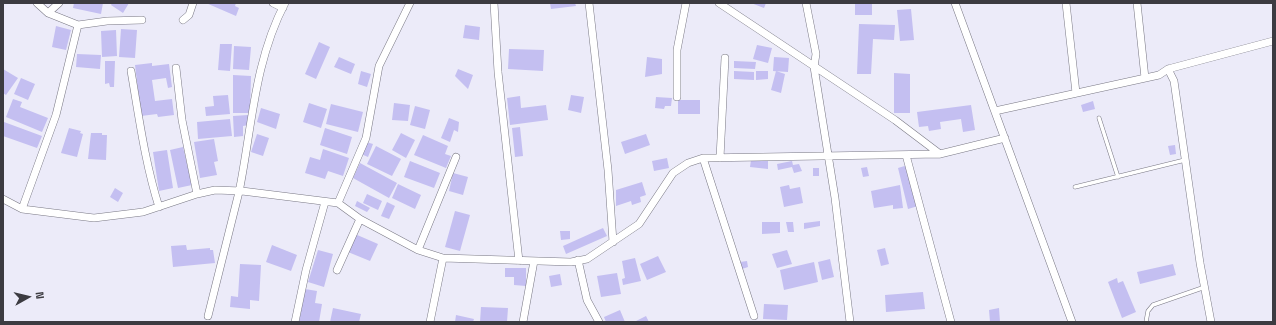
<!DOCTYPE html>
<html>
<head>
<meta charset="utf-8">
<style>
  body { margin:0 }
  #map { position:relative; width:1276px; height:325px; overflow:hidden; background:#ecebf9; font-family:"Space Grotesk",sans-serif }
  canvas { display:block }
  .frame { position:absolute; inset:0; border:4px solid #3c3b41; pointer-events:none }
  .north { position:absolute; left:8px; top:277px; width:40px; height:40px; -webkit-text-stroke:3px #ecebf9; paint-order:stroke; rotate:82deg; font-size:11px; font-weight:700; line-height:16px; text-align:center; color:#3c3b41 }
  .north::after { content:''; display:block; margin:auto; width:14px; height:18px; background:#3c3b41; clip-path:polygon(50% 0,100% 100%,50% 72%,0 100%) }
</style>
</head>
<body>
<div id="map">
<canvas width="1276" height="325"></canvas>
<div class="frame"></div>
<div class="north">N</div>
</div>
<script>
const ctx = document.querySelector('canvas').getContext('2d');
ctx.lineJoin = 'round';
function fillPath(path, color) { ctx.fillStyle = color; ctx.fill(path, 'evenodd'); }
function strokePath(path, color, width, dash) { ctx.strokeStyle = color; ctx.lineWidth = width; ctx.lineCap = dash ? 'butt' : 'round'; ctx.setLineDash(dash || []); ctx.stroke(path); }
const building = new Path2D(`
  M74,3H103L101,14L73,8Z
  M112,3H129L123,13L111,5Z
  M206,3H236L235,6L239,8L236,16Z
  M550,3H575L576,6L551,9Z
  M751,3H766L764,8Z
  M855,3H872V15H855Z
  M911,9L914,40L900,41L897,10Z
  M859,24L895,25L894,40L873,39L871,74H857Z
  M465,25L480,27L479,40L463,38Z
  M56,26L71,30L66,50L52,47Z
  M121,29L137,30L135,58L119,57Z
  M116,30L117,56L102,57L101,31Z
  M319,42L330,47L316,79L305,74Z
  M220,44H232L230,71L218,70Z
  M757,45L772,48L768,63L753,59Z
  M234,46L251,47L249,70L233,69Z
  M509,49L544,50L543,71L508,69Z
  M77,54L101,55L100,69L76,67Z
  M339,57L355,64L351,74L334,67Z
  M647,57L662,59V74L645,77Z
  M774,57L789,58L788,72L773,71Z
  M105,61H115L114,87H110L109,83L105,84Z
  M734,61L756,62L755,69L734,68Z
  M152,63V66L169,64L172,87L168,88L166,78L152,80L155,101L172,99L174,115L158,117L157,114L141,116L135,65Z
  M3,69L18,78L6,95L3,93Z
  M458,69L473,75L468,89L455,76Z
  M361,71L371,74L367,87L358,84Z
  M734,71L754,72V80L734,79Z
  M756,71H768V79L756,80Z
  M776,71L785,74L781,93L771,90Z
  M894,73L910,74V113H894Z
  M233,75L251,76L250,113H233Z
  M21,78L35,84L28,100L14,94Z
  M228,95L230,114L206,116L205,107L214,106L213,96Z
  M571,95L584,97L581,113L568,110Z
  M520,96L521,108L546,105L548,120L510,125L507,98Z
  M656,97L672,98L671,106H665L664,109L655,108Z
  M13,99L22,102L20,107L48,118L42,132L6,117Z
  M678,100H700V114H678Z
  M1093,101L1095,109L1083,112L1081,105Z
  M309,103L327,109L321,128L303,122Z
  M394,103L410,105L408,121L392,120Z
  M331,104L363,112L358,132L326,124Z
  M971,105L975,130L963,132L961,119L940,122L941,129L929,131L928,126L919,127L917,112Z
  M415,106L430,110L425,129L410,125Z
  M261,108L280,114L276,129L257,122Z
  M248,115L249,125L243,126V136L234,137L233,116Z
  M449,118L459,122L458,132L454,130L450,142L441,138Z
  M230,119L232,136L198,139L197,122Z
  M4,122L42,136L37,148L3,136Z
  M520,127L523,156L515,157L512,128Z
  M69,128L81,131L80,133L83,134L77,157L61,153Z
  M325,128L352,137L347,154L320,145Z
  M91,133H102V135H107L106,160L88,159Z
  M401,133L415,140L406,158L392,150Z
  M257,134L269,138L263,156L251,152Z
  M646,134L650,145L625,154L621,142Z
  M423,135L448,146L445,154L451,156L446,168L414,155Z
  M214,139L218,161L214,162L217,175L200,178L194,142Z
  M366,142L373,144L368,157L361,154Z
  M1175,145L1176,154L1170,155L1168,146Z
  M376,146L401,159L392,176L367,164Z
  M183,147L192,185L178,188L170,150Z
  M323,149L349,158L343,176L328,171L325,179L305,173L310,157L320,160Z
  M167,150L173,188L159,191L153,152Z
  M667,158L669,168L654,171L652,161Z
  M751,160L768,161V169L750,167Z
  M410,161L440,173L434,188L404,177Z
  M792,161L793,165L799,164L802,171L794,173L792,167L778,170L777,164Z
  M360,163L397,183L389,198L353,178Z
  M908,165L918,206L908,209L898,168Z
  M867,167L869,176L863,177L861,168Z
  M813,168H819V176H813Z
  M453,173L468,177L463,195L449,191Z
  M642,182L646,195L640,197L641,202L632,205L631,201L616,206V190Z
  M398,184L421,195L415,209L392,198Z
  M789,185L790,189L800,187L803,203L784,207L780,187Z
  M900,185L903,208L893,209V205L874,208L871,191Z
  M115,188L123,193L118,202L110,197Z
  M367,194L382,201L378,210L363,203Z
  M357,201L370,208L367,212L355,206Z
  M387,202L395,206L389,219L381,216Z
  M455,211L470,215L460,251L445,247Z
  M820,221V226L804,229V223Z
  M762,222H780V233L762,234Z
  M786,222H793L794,232H788Z
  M603,228L607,236L566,254L563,246Z
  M560,231H570V239L561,240Z
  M355,234L378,244L370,261L348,252Z
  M186,245L187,250L210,248V250H213L215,263L173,267L171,246Z
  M272,245L297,255L291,271L266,262Z
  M885,248L889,264L881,266L877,250Z
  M318,250L333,254L324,287L308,282Z
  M787,250L792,264L777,268L772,254Z
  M658,256L666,272L647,280L640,264Z
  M635,258L641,281L623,285L622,279L625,278L622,261Z
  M830,259L834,277L822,280L818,262Z
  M747,261L748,267L742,269L740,262Z
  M814,262L818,282L784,290L780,270Z
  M240,264L261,265L259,301L250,300V309L230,307L231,296L238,297Z
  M1173,264L1176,275L1140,284L1137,272Z
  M505,268H526V286L514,285V277H505Z
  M617,273L621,294L601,297L597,276Z
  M560,274L562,285L551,287L549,276Z
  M1117,278L1118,283L1123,281L1136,312L1122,318L1108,282Z
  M305,289L317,291L315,303L322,304L319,322H299Z
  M923,292L925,309L886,312L885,295Z
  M764,304L788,305L787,320L763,319Z
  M481,307L508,308L507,322H480Z
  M333,308L361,314L359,322H330Z
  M999,308L1000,322H990L989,310Z
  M620,310L625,322H606L604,317Z
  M456,315L474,319L473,322H455Z
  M646,316L649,322H634Z`);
const service = new Path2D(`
  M1099,118L1118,177
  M1075,187L1185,160
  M1146,322L1148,311L1153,305L1205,287`);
const minor = new Path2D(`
  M37,3L48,13L78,25L107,21L142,20
  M273,3L283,8
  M494,3L498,72L519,261
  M589,3L608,170L613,242
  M719,3L895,120L940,154
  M806,3L816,54L814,67L835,198L850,322
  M955,3L1072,322
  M1066,3L1076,93
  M1137,3L1145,78
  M48,13L59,3
  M183,20L189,15L193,3
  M176,68L182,120L197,194
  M1168,69L1273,41
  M131,71C139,117 145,163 159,207
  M677,97V50L686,3
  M995,111L1159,75L1168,69L1174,81L1200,263L1211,322
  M906,155L951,322
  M703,158L754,316
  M720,158L725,58
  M3,199L22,209L94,218L143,212L197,194L215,190L242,191L338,203L360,219L418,250L443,258L571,262L587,259L639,224L673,173L688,163L703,158L940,154L1005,138
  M338,203L366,138L379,66L410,3
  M22,209L56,115L78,25
  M418,250L456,157
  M578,260L587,300L599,322
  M337,270L360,219
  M208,316C218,275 229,233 239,192C252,128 254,62 285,3
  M295,322L306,270L325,202
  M430,322L443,258
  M523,322L534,261`);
fillPath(building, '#c4bff1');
strokePath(service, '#797884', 4.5);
strokePath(minor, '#797884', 8);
strokePath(service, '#fff', 3.5);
strokePath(minor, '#fff', 7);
</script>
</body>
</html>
